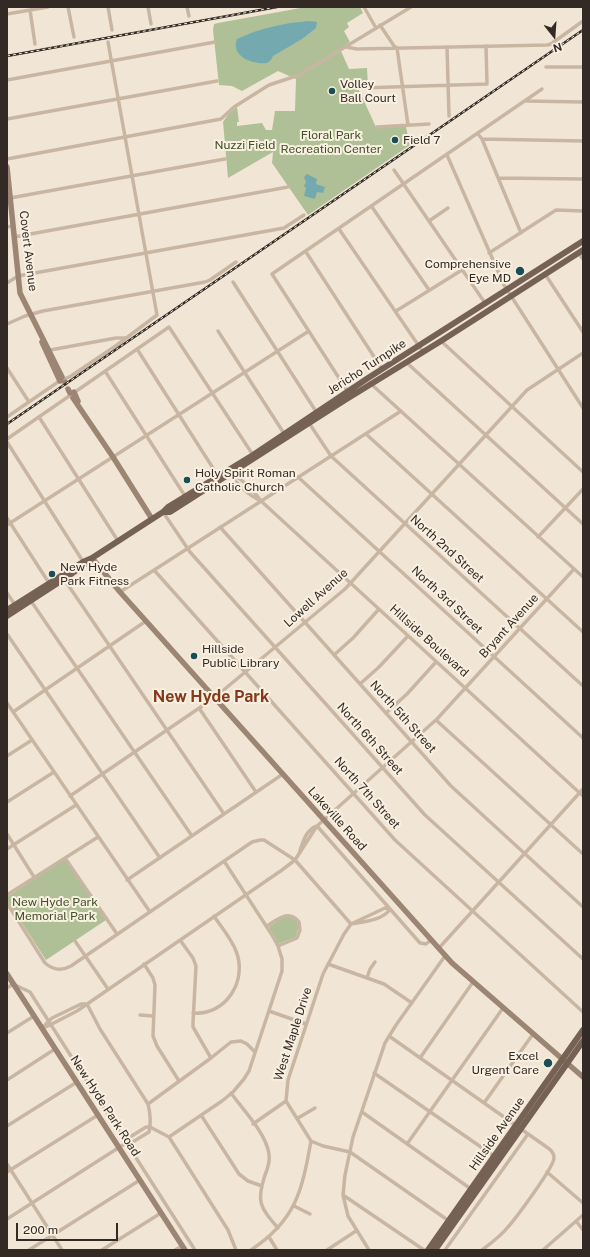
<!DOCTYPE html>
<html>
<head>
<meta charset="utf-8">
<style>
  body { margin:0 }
  #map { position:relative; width:590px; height:1257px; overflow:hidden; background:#f1e6d6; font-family:"Public Sans",sans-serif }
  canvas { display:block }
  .frame { position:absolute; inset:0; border:8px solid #332a25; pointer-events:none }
  .north { position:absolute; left:534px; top:16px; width:40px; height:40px; -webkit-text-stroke:3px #f9f0e2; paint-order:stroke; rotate:163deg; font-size:11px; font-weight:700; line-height:16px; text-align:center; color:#332a25 }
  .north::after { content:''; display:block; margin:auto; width:14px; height:18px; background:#332a25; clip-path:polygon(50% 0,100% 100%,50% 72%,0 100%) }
  .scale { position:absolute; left:16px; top:1223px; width:102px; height:18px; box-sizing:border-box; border:2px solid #332a25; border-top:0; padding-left:5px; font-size:12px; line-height:14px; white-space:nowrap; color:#332a25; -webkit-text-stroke:3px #f9f0e2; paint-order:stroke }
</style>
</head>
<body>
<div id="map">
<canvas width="590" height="1257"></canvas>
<div class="frame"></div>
<div class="north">N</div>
<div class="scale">200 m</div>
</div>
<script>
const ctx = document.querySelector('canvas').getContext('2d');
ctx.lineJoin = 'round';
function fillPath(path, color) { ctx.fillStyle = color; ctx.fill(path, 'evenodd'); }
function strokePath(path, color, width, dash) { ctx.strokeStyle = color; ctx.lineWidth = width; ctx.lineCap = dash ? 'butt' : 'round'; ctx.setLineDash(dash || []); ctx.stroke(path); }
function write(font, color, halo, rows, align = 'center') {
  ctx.font = font + ' "Public Sans",sans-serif'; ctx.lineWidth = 4; ctx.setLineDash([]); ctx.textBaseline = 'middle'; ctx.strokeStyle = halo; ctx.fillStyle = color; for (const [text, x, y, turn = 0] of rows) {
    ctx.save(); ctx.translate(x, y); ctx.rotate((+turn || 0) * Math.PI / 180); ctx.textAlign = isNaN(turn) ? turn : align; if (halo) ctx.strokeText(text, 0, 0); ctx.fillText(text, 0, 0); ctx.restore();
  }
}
const green = new Path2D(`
  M306,7H360L363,13L347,23L349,27L344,31L350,42L345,45L341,51L349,69L367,68L368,86H357L376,127H406L410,145L308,215L272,163L273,152L228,178L223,122L229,113L237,107L239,122H237V126L262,123L266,130H272L275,111H295L296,79L278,71L242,91L232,86L219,85L213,30L214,24L218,23Z
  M65,859L106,920L46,960L7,900V897Z
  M287,916C300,921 300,924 296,937L278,944L269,927L280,919Z`);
const water = new Path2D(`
  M309,21L317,22L316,28L302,39L273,56L271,60L267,63C253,65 230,56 237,39C260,28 284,23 309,21Z
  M307,174L317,179L316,184L325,187L323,193L317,192L315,199L304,196L306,188L304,186L306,182L304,177Z`);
const street = new Path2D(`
  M68,7L74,37
  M108,7L112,30
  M148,7L151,24
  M187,7L189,16
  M364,7L376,28
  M30,10L35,44
  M7,14L48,7
  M380,25L394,46L397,48L408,125
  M346,47L357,49L547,45L551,44L583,21
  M447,47L449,116
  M546,67H583
  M7,80L215,42
  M360,88L487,84L486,46
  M526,101L583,102
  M7,119L217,81
  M377,127L429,124
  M478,134L482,139L583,141
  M482,139L521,233
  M447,155L504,285L583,408
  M7,159L221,119L234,107L269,85L299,75L411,7
  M394,170L485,303
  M498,178L583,179
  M10,198L225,159
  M372,207L429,290
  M429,221L448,208
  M7,227L13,226
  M339,229L423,352
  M14,237L288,187
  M306,252L382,369
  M489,253L556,210L583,211
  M578,253L583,259
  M545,274L583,332
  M233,282L317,413
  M7,283L18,276L284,228L304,215
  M396,311L462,270
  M7,324L25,316L43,311L205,282L210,280L236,262
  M218,331L285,435
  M441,341L583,472
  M137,349L218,476
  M50,350L116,338H126
  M406,362L583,524
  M7,368L29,402
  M105,371L185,496
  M370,383L583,577
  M348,392L272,274L542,89
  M7,417L58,382L71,376L117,345L157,315L108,42
  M39,417L118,541
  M309,423L331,456L583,686
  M366,434L583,632
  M7,439L169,327L253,455
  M7,442L84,563
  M298,477L583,738
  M261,501C254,491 242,479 231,473C235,484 250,496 261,501L583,796
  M163,512L190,552L425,815L583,959
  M7,518L49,583
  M7,525L309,331
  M220,527L451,786L583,907
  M538,537L583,489
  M154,570L395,840L583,1012
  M64,579L224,814
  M120,592L401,411
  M7,593L15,605
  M31,601L192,836
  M7,634L160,858
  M334,655L353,638L379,609
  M360,684L379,667L408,636
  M7,703L150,912
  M199,708L256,792
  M13,712L146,621
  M386,713L407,694L436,662
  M436,720L583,854
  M7,756L32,740
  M70,796L214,698L345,589L527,390L583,353
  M7,802L54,772
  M7,834L34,877
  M7,849L76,805
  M65,858L117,934
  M127,880L283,774
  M7,895L98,837
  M7,903L45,963C53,970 62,971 71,966L252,842L260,840H264L295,860L351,924
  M267,926C278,919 289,909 299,922L300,930L297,938L278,946
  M180,940L193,958L196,966L193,1022V1027L211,1058
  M431,940L426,944L420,943L317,826L437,719L574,569
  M75,941L108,989
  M439,948L583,789
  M144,964L153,978L155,985L153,1036L157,1046L179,1081
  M328,964L384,984L412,1003
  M367,978L370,969L375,962
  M7,988L13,984L30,992L195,1250
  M87,1004L100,1029L148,1104C150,1112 151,1123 149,1132L131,1143H126L130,1137L146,1127H150L169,1137L222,1101L233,1092L244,1079L249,1071L282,971V959L278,946L272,935L224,861
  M269,1011L306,1024
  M193,1013C226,1016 248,980 236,951C231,938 221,927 214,916
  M140,1015L153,1016
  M43,1027L52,1018L81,1004H86
  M42,1028L50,1025L77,1011L282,870L295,860L317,826C306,829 302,844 299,854
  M7,1033L34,1016
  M389,1036L548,1148C551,1150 554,1153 554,1158C554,1167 516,1218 508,1227C501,1236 491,1243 482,1250
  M420,1058L473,982
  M374,1073L494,1156
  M7,1080L55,1049
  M231,1093C243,1110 266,1133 269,1154C270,1161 268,1168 265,1175C256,1202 260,1207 278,1228
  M484,1103L533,1034
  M148,1104L211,1058L231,1042L241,1041L247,1044L255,1052
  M362,1112L471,1189
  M201,1115L239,1174L248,1181L262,1186
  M298,1118L315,1108
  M253,1124L286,1101
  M7,1126L77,1082
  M169,1137L228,1230L236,1250
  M311,1141L323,1146L350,1152L449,1221
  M407,1144L503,1008
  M7,1164L62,1250
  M7,1172L98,1115
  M547,1172L583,1203
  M343,1195L424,1250
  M294,1206L310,1214
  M7,1219L126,1143
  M576,1221L583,1230
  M269,1237L277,1250
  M29,1250L140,1180
  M102,1250L161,1213
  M175,1250L182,1246
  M251,1250C296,1220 302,1191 311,1141L286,1101L288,1080L323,974L344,934L351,924L385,908L390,909C384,920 363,922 351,924
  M327,1250L356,1231
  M369,1250L348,1216L343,1195L345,1175L353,1137L385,1043L396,1025L445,956
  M445,1250L528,1134
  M543,1250L583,1215`);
const secondary = new Path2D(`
  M7,167L20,293L62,377
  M42,342L60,381
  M65,382V383
  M68,389L70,393
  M74,392L78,401
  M73,398L113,457L152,519
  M92,558L120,592L452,963L583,1077
  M7,974L185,1250`);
const primary = new Path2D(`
  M163,512H170L345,400L441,341L583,250
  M7,610L83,562L92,558L163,512L168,507L253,455L368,378L583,241
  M7,616L64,579L88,562
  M428,1250L583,1030
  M435,1250L583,1041`);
const rail = new Path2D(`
  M7,56L277,7
  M7,424L583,30`);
const markers = [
  [332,91,4,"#194e56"],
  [395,140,4,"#194e56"],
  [520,271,5,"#194e56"],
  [187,480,4,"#194e56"],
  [52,574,4,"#194e56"],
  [194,656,4,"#194e56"],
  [548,1063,5,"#194e56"]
];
const poiNames = [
  ["Volley",340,84],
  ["Ball Court",340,98],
  ["Field 7",403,140],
  ["Comprehensive",511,264,"right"],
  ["Eye MD",511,278,"right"],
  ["Holy Spirit Roman",195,473],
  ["Catholic Church",195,487],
  ["New Hyde",60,567],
  ["Park Fitness",60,581],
  ["Hillside",202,649],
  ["Public Library",202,663],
  ["Excel",539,1056,"right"],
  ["Urgent Care",539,1070,"right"]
];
const parkNames = [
  ["Floral Park",331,135],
  ["Recreation Center",331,149],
  ["Nuzzi Field",245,145],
  ["New Hyde Park",55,902],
  ["Memorial Park",55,916]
];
const streetNames = [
  ["Covert Avenue",28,251,83],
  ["Jericho Turnpike",367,367,-33],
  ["North 2nd Street",447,549,42],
  ["Lowell Avenue",316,598,-42],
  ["North 3rd Street",447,600,43],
  ["Bryant Avenue",509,626,-48],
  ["Hillside Boulevard",429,641,42],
  ["North 5th Street",403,717,48],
  ["North 6th Street",370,739,48],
  ["North 7th Street",367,793,48],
  ["Lakeville Road",337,819,48],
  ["West Maple Drive",293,1034,-72],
  ["New Hyde Park Road",105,1106,57],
  ["Hillside Avenue",497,1134,-55]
];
const districtNames = [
  ["New Hyde Park",211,697]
];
fillPath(green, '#b0c096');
fillPath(water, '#74a9af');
strokePath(street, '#c9b6a2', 3.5);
strokePath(secondary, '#9d8573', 5.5);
strokePath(primary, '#766255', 6);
strokePath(rail, '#332a25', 2.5);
strokePath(rail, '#f9f0e2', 1, [3]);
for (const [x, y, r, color] of markers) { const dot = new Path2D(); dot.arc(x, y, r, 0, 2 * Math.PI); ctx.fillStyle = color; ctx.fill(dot); strokePath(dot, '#f9f0e2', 1.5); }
write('12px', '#332a25', '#f9f0e2', poiNames, 'left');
write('12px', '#405228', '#f9f0e2', parkNames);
write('12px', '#332a25', '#f9f0e2', streetNames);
write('bold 16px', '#853a1b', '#f9f0e2', districtNames);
</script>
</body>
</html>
